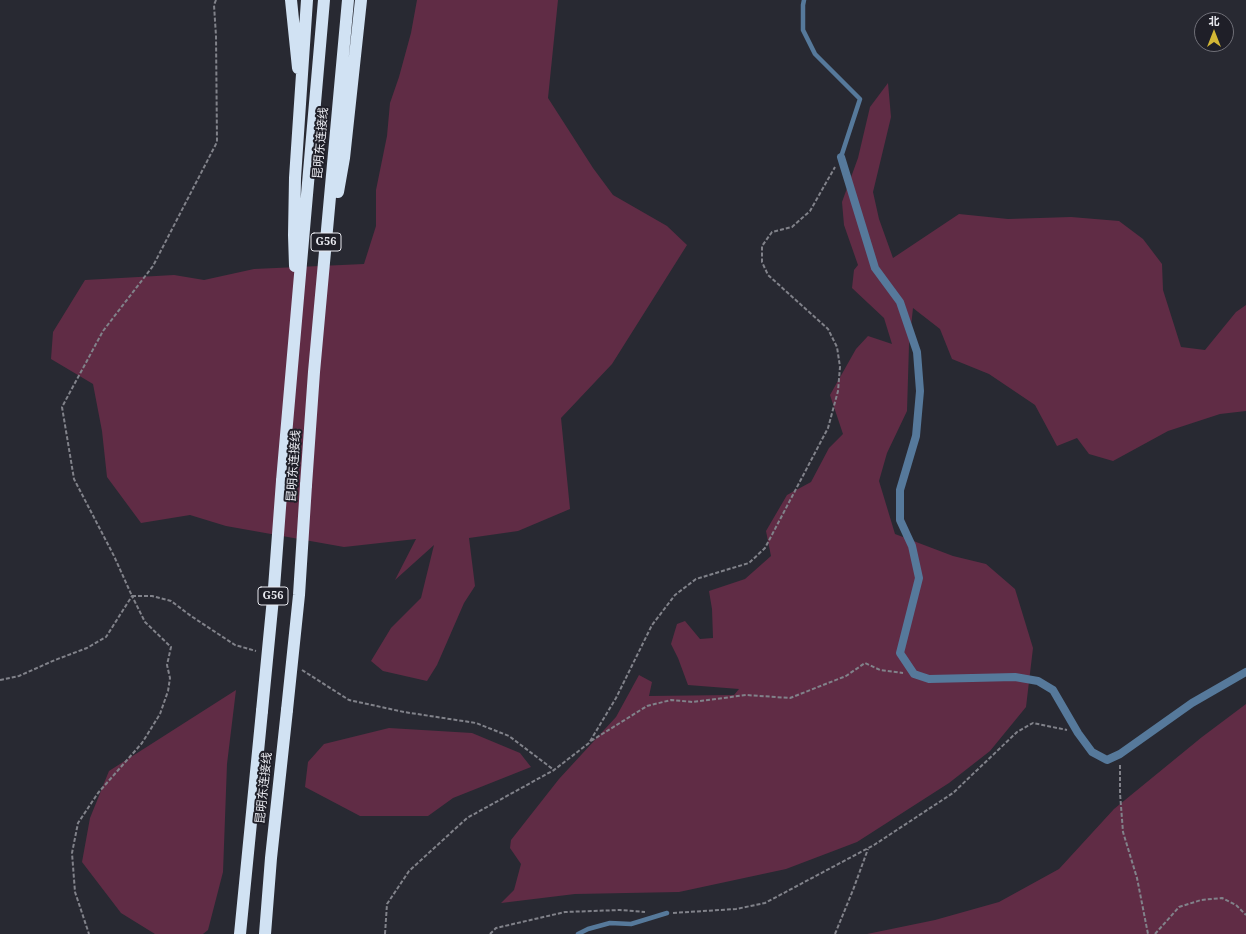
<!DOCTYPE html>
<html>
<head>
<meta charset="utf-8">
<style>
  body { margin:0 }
  #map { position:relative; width:1246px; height:934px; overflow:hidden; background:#282932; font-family:"Noto Serif","Noto Sans SC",serif }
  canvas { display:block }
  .north { position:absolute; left:1194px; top:12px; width:40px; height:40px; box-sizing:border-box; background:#1f1f28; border:1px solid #707078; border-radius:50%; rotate:0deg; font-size:11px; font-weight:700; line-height:16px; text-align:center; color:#e9eaf0 }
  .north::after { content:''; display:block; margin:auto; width:14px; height:18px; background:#d2b635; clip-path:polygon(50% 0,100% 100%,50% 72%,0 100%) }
</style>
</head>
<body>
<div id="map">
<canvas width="1246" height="934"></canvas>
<div class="north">北</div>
</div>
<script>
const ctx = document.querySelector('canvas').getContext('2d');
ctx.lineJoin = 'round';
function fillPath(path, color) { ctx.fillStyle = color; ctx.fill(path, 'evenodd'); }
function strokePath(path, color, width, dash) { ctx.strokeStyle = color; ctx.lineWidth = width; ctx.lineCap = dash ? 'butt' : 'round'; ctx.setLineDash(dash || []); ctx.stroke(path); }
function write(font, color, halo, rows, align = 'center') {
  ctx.font = font + ' "Noto Serif","Noto Sans SC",serif'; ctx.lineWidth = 4; ctx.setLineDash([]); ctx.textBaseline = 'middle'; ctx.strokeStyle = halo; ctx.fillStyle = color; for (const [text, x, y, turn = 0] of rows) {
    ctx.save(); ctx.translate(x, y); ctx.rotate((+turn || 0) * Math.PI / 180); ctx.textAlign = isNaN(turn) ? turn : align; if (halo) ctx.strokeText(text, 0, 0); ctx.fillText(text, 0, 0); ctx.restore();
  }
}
const green = new Path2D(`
  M417,0H558L548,98L593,168L613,195L667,226L687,245L612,364L561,418L570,509L518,531L469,538L475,586L464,603L437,665L427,681L383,671L371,661L391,628L421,598L434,545L395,580L416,539L344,547L226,526L190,515L141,523L107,477L102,431L93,384L51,359L53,332L85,280L174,275L204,280L254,269L364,264L376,226V190L387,136L390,103L399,77L411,33Z
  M888,83L891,117L873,192L879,219L893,258L959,214L1008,219L1071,217L1119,221L1143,239L1162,264L1163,290L1181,347L1205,350L1236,312L1246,305V411L1220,414L1168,431L1113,461L1089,454L1077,438L1057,446L1035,405L989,374L952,359L940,329L913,308L909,345L907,411L887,453L879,481L895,534L953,556L986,564L1015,589L1033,648L1026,707L990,751L949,783L857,842L786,869L679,892L575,894L501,903L514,890L521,864L510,848L511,840L559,779L616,717L639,675L652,682L649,696L734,695L739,689L688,685L678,658L671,644L677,624L685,621L700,639L713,638L712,609L709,591L745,579L771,556L766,531L787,495L811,482L829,448L843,434L830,395L856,349L868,336L892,344L884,318L852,288L854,270L858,265L844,225L842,202L858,158L870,107Z
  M236,690L227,764L223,872L208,930L203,934H155L121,913L82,862L90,818L109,771Z
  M1246,704V934H867L935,920L999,902L1059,869L1114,809L1202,737Z
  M389,728L472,733L520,753L531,767L453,798L428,816H360L305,787L308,762L324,744Z`);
const path = new Path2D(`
  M216,0L214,5L216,36L217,142L153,266L103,331L62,407L74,479L114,556L132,596H152L171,601L191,616L235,645L256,651
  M302,670L349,700L404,712L476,723L509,736L554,770
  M0,680L19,676L55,660L87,648L106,637L132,596L145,622L171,647L167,665L170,678L168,691L160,714L142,743L98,793L78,823L72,853L75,892L89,934
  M591,741L647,706L671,700L693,702L746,695L790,698L846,676L865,663L880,670L903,673
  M1120,765V793L1123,832L1137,878L1148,934
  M673,913L736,909L765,903L874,845L953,793L1017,732L1033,723L1067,730
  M385,934L387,904L409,871L467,818L554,770L589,743L616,698L652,625L675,595L696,579L749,563L765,548L828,428L838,391L840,367L837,347L828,329L768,275L762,262V246L772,232L792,227L810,211L835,167
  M490,934L496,928L565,912L620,910L645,912
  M835,934L853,890L868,849
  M1155,934L1179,907L1201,900L1222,898L1236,905L1246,915`);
const lane = new Path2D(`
  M804,0L803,5V30L815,54L860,99L841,157
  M578,934L588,929L610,923L631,924L667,913`);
const street = new Path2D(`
  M841,157L875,268L900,302L917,352L920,391L916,436L900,490V520L912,546L919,578L900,653L914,674L929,679L1015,677L1038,681L1053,690L1078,733L1092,752L1107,760L1120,754L1192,703L1246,672`);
const highway = new Path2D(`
  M291,0L298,68
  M338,192L344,158L361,0
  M295,266L294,235L295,178L307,0
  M282,481L324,0
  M306,485L314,372L348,0
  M240,934L262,711
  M265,934L271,858L287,710`);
const highwayBridge = new Path2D(`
  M287,710L299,595L306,485
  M262,711L274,588L282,481`);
const shields = [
  [326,242,30],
  [273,596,30]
];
const shieldNames = [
  ["G56",326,242],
  ["G56",273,596]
];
const streetNames = [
  ["昆明东连接线",321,143,-85],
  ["昆明东连接线",294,466,-86],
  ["昆明东连接线",264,788,-84]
];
fillPath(green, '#602c45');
strokePath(path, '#81828a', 2, [4, 2]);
strokePath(lane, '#56799b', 4.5);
strokePath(street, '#56799b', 8);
strokePath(highway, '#d1e2f3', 12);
strokePath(highwayBridge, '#d1e2f3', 12);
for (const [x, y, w] of shields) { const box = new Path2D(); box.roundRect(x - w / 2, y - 9, w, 18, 3); ctx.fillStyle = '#1f1f28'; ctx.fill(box); strokePath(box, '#e9eaf0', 1); }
write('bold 11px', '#e9eaf0', null, shieldNames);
write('12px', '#e9eaf0', '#1f1f28', streetNames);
</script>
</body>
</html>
